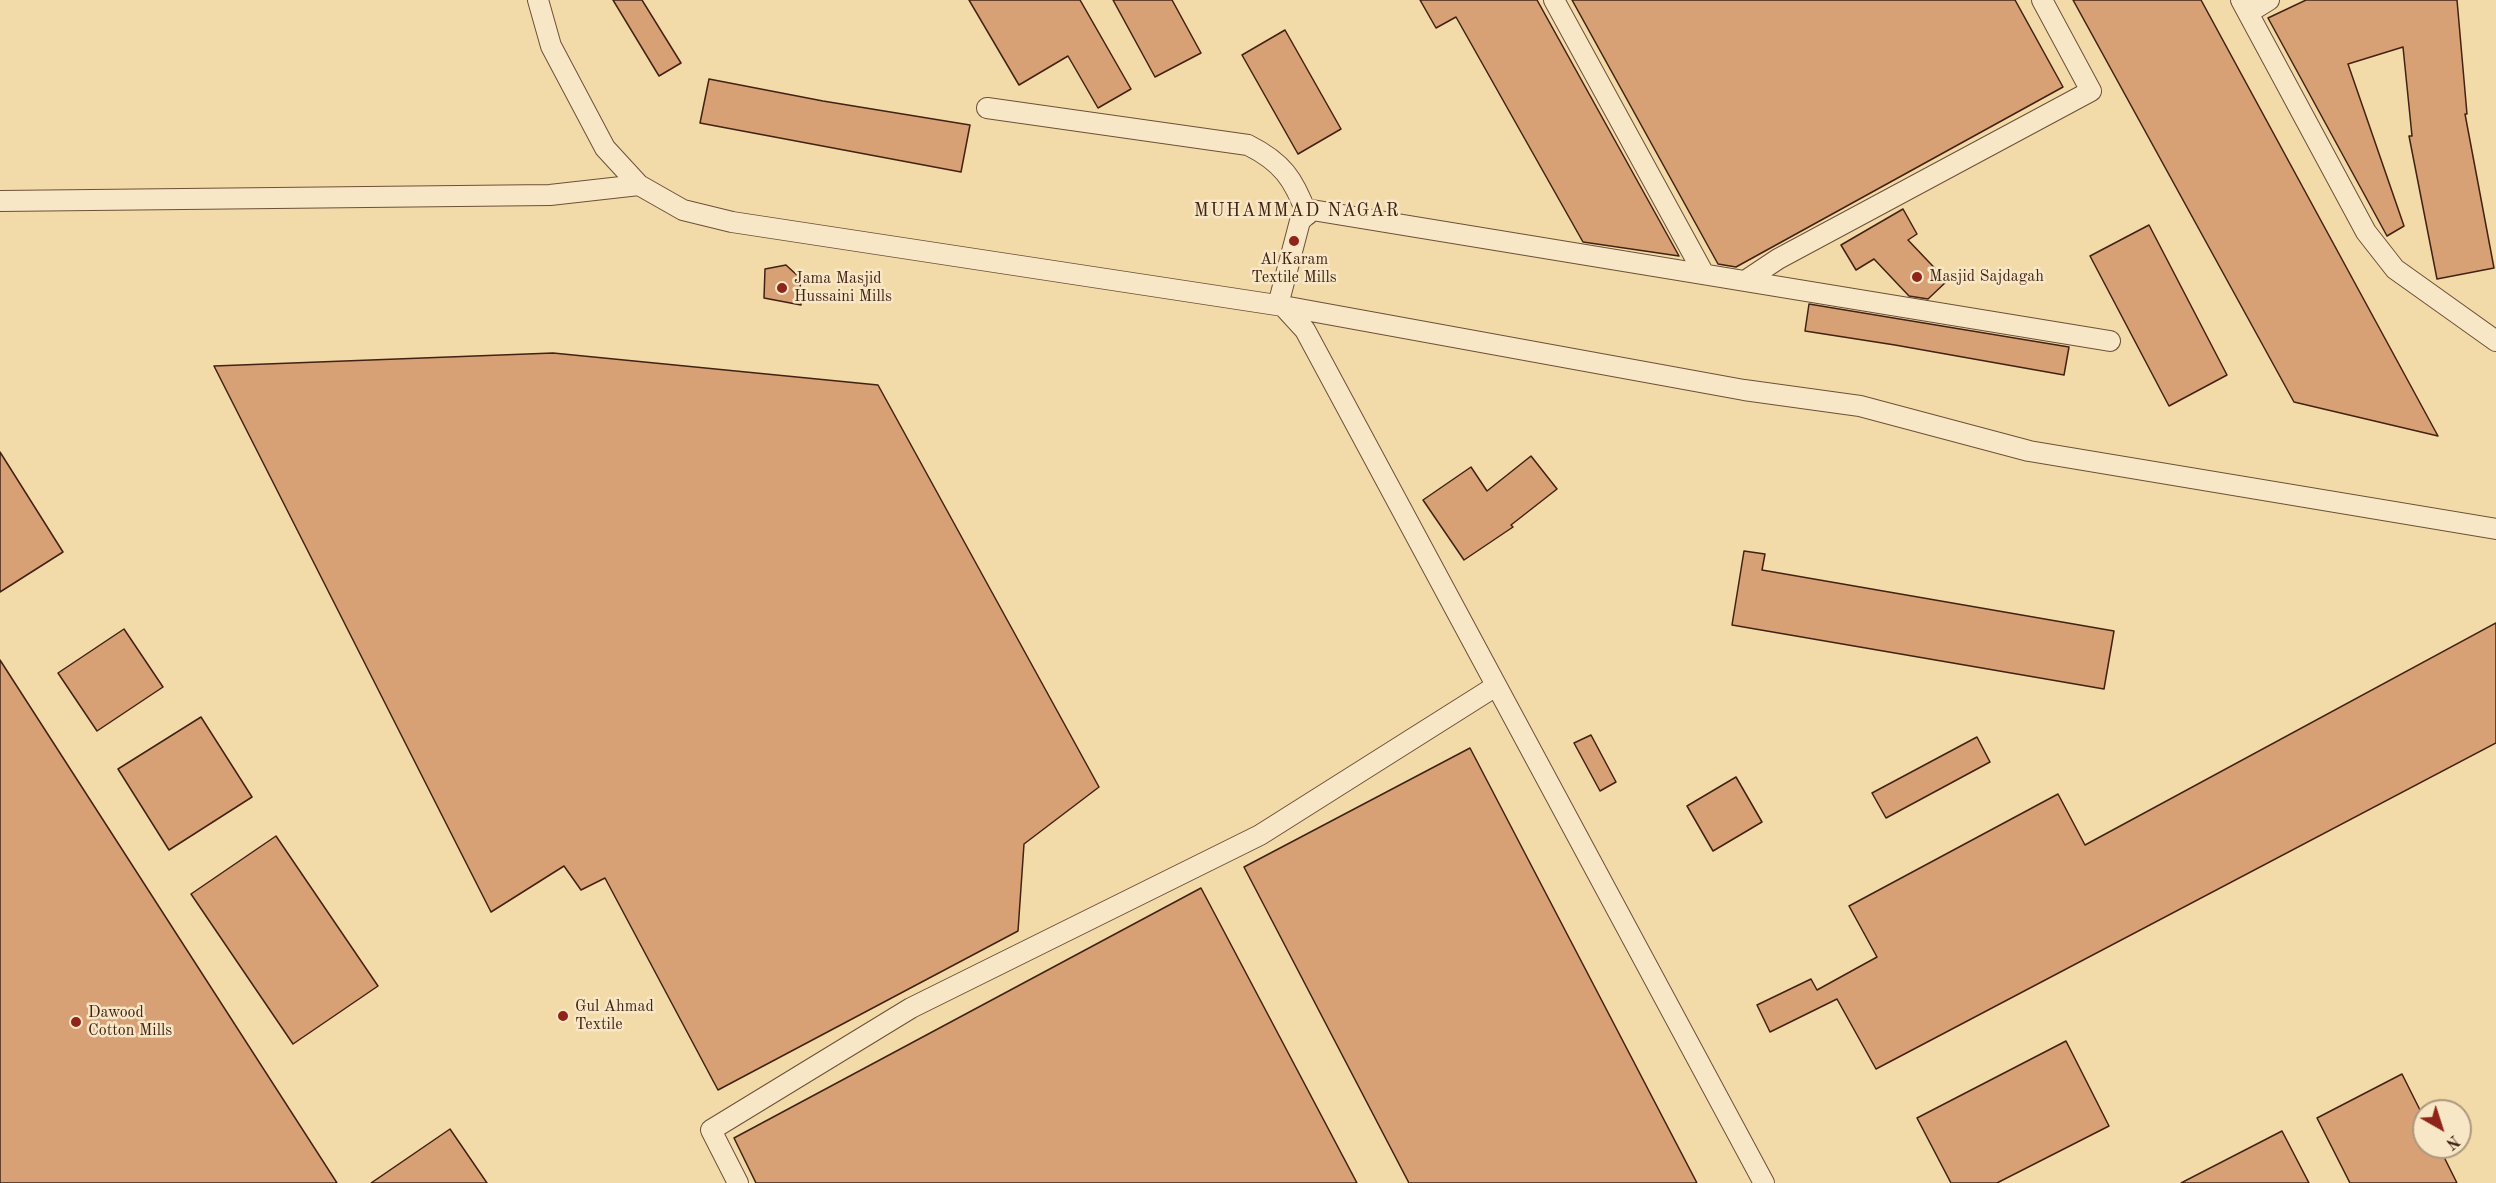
<!DOCTYPE html>
<html>
<head>
<meta charset="utf-8">
<style>
  body { margin:0 }
  #map { position:relative; width:2496px; height:1183px; overflow:hidden; background:#f2daa9; font-family:"Old Standard TT",serif }
  canvas { display:block }
  .north { position:absolute; left:2412px; top:1099px; width:60px; height:60px; box-sizing:border-box; background:#f7e7c7; border:2px solid #ae987f; border-radius:50%; rotate:141deg; font-size:16px; font-weight:700; line-height:24px; text-align:center; color:#412213 }
  .north::after { content:''; display:block; margin:auto; width:21px; height:27px; background:#8f2418; clip-path:polygon(50% 0,100% 100%,50% 72%,0 100%) }
</style>
</head>
<body>
<div id="map">
<canvas width="2496" height="1183"></canvas>
<div class="north">N</div>
</div>
<script>
const ctx = document.querySelector('canvas').getContext('2d');
ctx.lineJoin = 'round';
function fillPath(path, color) { ctx.fillStyle = color; ctx.fill(path, 'evenodd'); }
function strokePath(path, color, width, dash) { ctx.strokeStyle = color; ctx.lineWidth = width; ctx.lineCap = dash ? 'butt' : 'round'; ctx.setLineDash(dash || []); ctx.stroke(path); }
function write(font, color, halo, rows, align = 'center') {
  ctx.font = font + ' "Old Standard TT",serif'; ctx.lineWidth = 5; ctx.setLineDash([]); ctx.textBaseline = 'middle'; ctx.strokeStyle = halo; ctx.fillStyle = color; for (const [text, x, y, turn = 0] of rows) {
    ctx.save(); ctx.translate(x, y); ctx.rotate((+turn || 0) * Math.PI / 180); ctx.textAlign = isNaN(turn) ? turn : align; if (halo) ctx.strokeText(text, 0, 0); ctx.fillText(text, 0, 0); ctx.restore();
  }
}
const building = new Path2D(`
  M613,0H642L681,63L659,76Z
  M969,0H1080L1131,89L1098,108L1068,56L1019,85Z
  M1113,0H1172L1201,53L1155,77Z
  M1420,0H1537L1679,256L1583,242L1456,17L1436,28Z
  M1572,0H2015L2063,87L1736,267L1718,264Z
  M2073,0H2201L2438,436L2294,402Z
  M2306,0H2457L2467,114H2465L2494,268L2437,279L2409,136H2412L2403,47L2348,64L2404,226L2387,236L2268,18Z
  M1285,30L1341,129L1298,154L1242,55Z
  M709,79L823,101L970,125L961,172L700,123Z
  M1903,209L1917,234L1908,240L1947,281L1928,299L1909,296L1874,259L1856,270L1841,245Z
  M2149,225L2227,375L2169,406L2090,256Z
  M786,265L800,278L801,305L764,298L765,269Z
  M1809,304L2069,347L2064,375L1895,345L1805,331Z
  M553,353L878,385L1099,787L1024,844L1018,931L718,1090L605,878L581,890L564,866L491,912L214,366Z
  M0,452L63,552L0,592Z
  M1531,456L1557,489L1511,525L1513,527L1464,560L1423,500L1471,467L1487,491Z
  M1744,551L1765,554L1762,570L2114,631L2104,689L1732,625Z
  M2496,623V743L1876,1069L1837,999L1770,1032L1757,1005L1811,979L1817,990L1877,957L1849,906L2058,794L2085,845Z
  M124,629L163,687L97,731L58,673Z
  M0,660L337,1183H0Z
  M201,717L252,797L169,850L118,769Z
  M1591,735L1616,782L1600,791L1574,743Z
  M1977,737L1990,762L1886,818L1872,793Z
  M1470,748L1697,1183H1409L1244,867Z
  M1736,777L1762,822L1713,851L1687,806Z
  M276,836L378,986L293,1044L191,894Z
  M1201,888L1357,1183H756L734,1138Z
  M2066,1041L2109,1126L1997,1183H1951L1917,1118Z
  M2402,1074L2424,1118V1147H2439L2457,1183H2350L2317,1118Z
  M450,1129L487,1183H371Z
  M2282,1131L2309,1183H2181Z`);
const minor = new Path2D(`
  M538,0L551,46L605,148L639,185L683,210L732,222L1283,306L1305,330L1764,1183
  M1554,0L1704,274
  M2241,0L2248,13L2269,0
  M2248,13L2366,232L2395,269L2496,341
  M987,108L1248,145C1282,162 1294,179 1307,215
  M0,201L550,195L639,185
  M1745,281L1778,259L2091,91L2042,0
  M1278,305L1300,221L1312,210L2110,341
  M1283,306L1744,390L1860,406L2029,451L2496,529
  M738,1183L711,1130L911,1008L1260,835L1496,686`);
const markers = [
  [1294,241,6,"#8f2418"],
  [1917,277,6,"#8f2418"],
  [782,288,6,"#8f2418"],
  [563,1016,6,"#8f2418"],
  [76,1022,6,"#8f2418"]
];
const poiNames = [
  ["Al Karam",1294,260,"center"],
  ["Textile Mills",1294,278,"center"],
  ["Masjid Sajdagah",1929,277],
  ["Jama Masjid",794,279],
  ["Hussaini Mills",794,297],
  ["Gul Ahmad",575,1007],
  ["Textile",575,1025],
  ["Dawood",88,1013],
  ["Cotton Mills",88,1031]
];
const neighbourhoodNames = [
  ["MUHAMMAD NAGAR",1297,211]
];
fillPath(building, '#d7a075');
strokePath(building, '#412213', 1.5);
strokePath(minor, '#6d5038', 22);
strokePath(minor, '#f7e7c7', 20);
for (const [x, y, r, color] of markers) { const dot = new Path2D(); dot.arc(x, y, r, 0, 2 * Math.PI); ctx.fillStyle = color; ctx.fill(dot); strokePath(dot, '#f7e7c7', 2); }
write('16px', '#412213', '#f7e7c7', poiNames, 'left');
ctx.letterSpacing = '1.5px';
write('18px', '#412213', '#f7e7c7', neighbourhoodNames);
ctx.letterSpacing = '0px';
</script>
</body>
</html>
